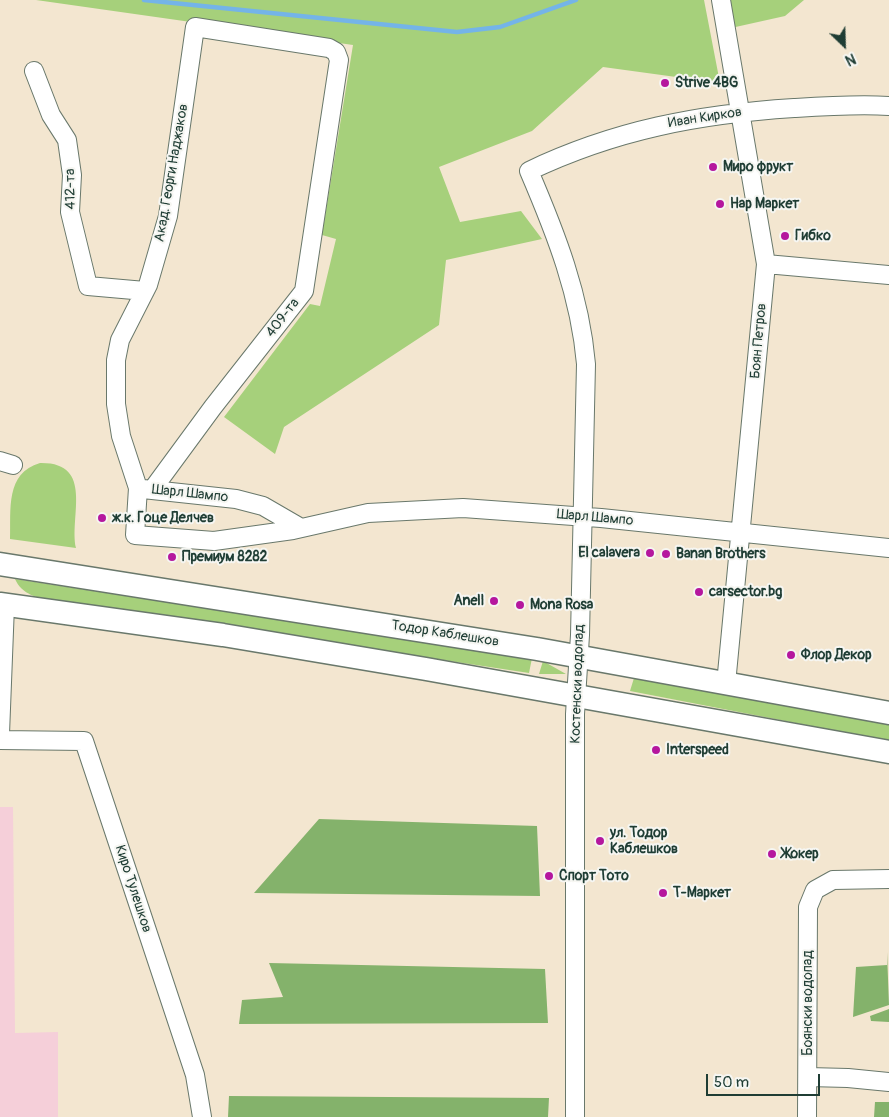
<!DOCTYPE html>
<html>
<head>
<meta charset="utf-8">
<style>
  body { margin:0 }
  #map { position:relative; width:889px; height:1117px; overflow:hidden; background:#f3e6d0; font-family:Pangolin,sans-serif }
  canvas { display:block }
  .north { position:absolute; left:819px; top:20px; width:50px; height:50px; -webkit-text-stroke:4px #f6f6f2; paint-order:stroke; rotate:156deg; font-size:14px; font-weight:700; line-height:20px; text-align:center; color:#1f3d34 }
  .north::after { content:''; display:block; margin:auto; width:18px; height:22px; background:#1f3d34; clip-path:polygon(50% 0,100% 100%,50% 72%,0 100%) }
  .scale { position:absolute; left:706px; top:1074px; width:114px; height:22px; box-sizing:border-box; border:2px solid #1f3d34; border-top:0; padding-left:6px; font-size:15px; line-height:18px; white-space:nowrap; color:#1f3d34; -webkit-text-stroke:4px #f6f6f2; paint-order:stroke }
</style>
</head>
<body>
<div id="map">
<canvas width="889" height="1117"></canvas>
<div class="north">N</div>
<div class="scale">50 m</div>
</div>
<script>
const ctx = document.querySelector('canvas').getContext('2d');
ctx.lineJoin = 'round';
function fillPath(path, color) { ctx.fillStyle = color; ctx.fill(path, 'evenodd'); }
function strokePath(path, color, width, dash) { ctx.strokeStyle = color; ctx.lineWidth = width; ctx.lineCap = dash ? 'butt' : 'round'; ctx.setLineDash(dash || []); ctx.stroke(path); }
function write(font, color, halo, rows, align = 'center') {
  ctx.font = font + ' Pangolin,sans-serif'; ctx.lineWidth = 4; ctx.setLineDash([]); ctx.textBaseline = 'middle'; ctx.strokeStyle = halo; ctx.fillStyle = color; for (const [text, x, y, turn = 0] of rows) {
    ctx.save(); ctx.translate(x, y); ctx.rotate((+turn || 0) * Math.PI / 180); ctx.textAlign = isNaN(turn) ? turn : align; if (halo) ctx.strokeText(text, 0, 0); ctx.fillText(text, 0, 0); ctx.restore();
  }
}
const built = new Path2D(`
  M0,807H13L15,1033L58,1032V1117H0Z`);
const green = new Path2D(`
  M36,0H704L720,83L603,67L532,131L439,167L460,222L521,211L542,239L446,260L439,325L284,427L275,454L224,417L310,304L320,306L336,239L322,235L353,45Z
  M731,0H804L785,16L731,28Z
  M40,463C95,462 69,517 76,548L10,539C11,510 5,473 40,463Z
  M15,579L532,658L529,673L54,601C38,598 22,595 15,579Z
  M543,661L566,674H539Z
  M634,678L889,725V741L630,691Z`);
const forest = new Path2D(`
  M319,819L537,826L540,896L254,893Z
  M887,952L889,1005L853,1017L856,967L887,965Z
  M269,963L545,969L548,1023L239,1024L242,1000L283,997Z
  M889,1009V1022L871,1021L870,1016Z
  M229,1096L549,1098L548,1117H228Z
  M875,1102H889V1117H874Z`);
const stream = new Path2D(`
  M144,0L457,32L500,27L576,0`);
const minor = new Path2D(`
  M721,0L766,264L726,684
  M34,71L51,115L67,140L72,175L70,212L88,286L145,291
  M766,264L889,275
  M0,461L13,465
  M143,489L236,499L263,506L301,528
  M152,490L213,407L304,291L339,60L336,52L329,48L195,27L168,216L148,285L120,340L116,360V404L121,436L138,488L135,535L214,541L293,530L368,513L463,508L601,518L889,548
  M0,734L5,605
  M0,740L84,741L195,1075L202,1117
  M808,1077L848,1078L889,1082
  M575,1117V714L580,635L586,364C580,295 556,234 529,171C615,130 699,114 794,108C826,106 857,104 889,106
  M807,1117L808,907L815,890L833,880L889,879`);
const major = new Path2D(`
  M0,564L537,649L889,713
  M0,604L223,635L426,669L889,752`);
const markers = [
  [665,83,5,"#b5179e"],
  [713,167,5,"#b5179e"],
  [720,204,5,"#b5179e"],
  [785,236,5,"#b5179e"],
  [102,518,5,"#b5179e"],
  [650,553,5,"#b5179e"],
  [666,554,5,"#b5179e"],
  [172,557,5,"#b5179e"],
  [699,592,5,"#b5179e"],
  [494,601,5,"#b5179e"],
  [520,605,5,"#b5179e"],
  [791,655,5,"#b5179e"],
  [656,750,5,"#b5179e"],
  [600,841,5,"#b5179e"],
  [772,854,5,"#b5179e"],
  [549,876,5,"#b5179e"],
  [663,893,5,"#b5179e"]
];
const poiNames = [
  ["Strive 4BG",675,83],
  ["Миро фрукт",723,167],
  ["Нар Маркет",730,204],
  ["Гибко",795,236],
  ["ж.к. Гоце Делчев",112,518],
  ["El calavera",640,553,"right"],
  ["Banan Brothers",676,554],
  ["Премиум 8282",182,557],
  ["carsector.bg",709,592],
  ["Anell",484,601,"right"],
  ["Mona Rosa",530,605],
  ["Флор Декор",801,655],
  ["Interspeed",666,750],
  ["ул. Тодор",610,833],
  ["Каблешков",610,849],
  ["Жокер",782,854],
  ["Спорт Тото",559,876],
  ["Т-Маркет",673,893]
];
const streetNames = [
  ["Иван Кирков",705,118,-9],
  ["Акад. Георги Наджаков",172,173,-80],
  ["412-та",71,189,-91],
  ["409-та",283,318,-52],
  ["Боян Петров",759,341,-85],
  ["Шарл Шампо",190,494,6],
  ["Шарл Шампо",595,518,5],
  ["Тодор Каблешков",445,634,9],
  ["Костенски водопад",578,684,-88],
  ["Киро Тулешков",133,889,72],
  ["Боянски водопад",808,1003,-90]
];
fillPath(built, '#f5cfd9');
fillPath(green, '#a6d07b');
fillPath(forest, '#84b26b');
strokePath(stream, '#74b4e8', 4.5);
strokePath(minor, '#69786b', 20);
strokePath(major, '#69786b', 25);
strokePath(minor, '#fff', 18);
strokePath(major, '#fff', 22);
for (const [x, y, r, color] of markers) { const dot = new Path2D(); dot.arc(x, y, r, 0, 2 * Math.PI); ctx.fillStyle = color; ctx.fill(dot); strokePath(dot, '#f6f6f2', 2); }
write('bold 14px', '#1f3d34', '#f6f6f2', poiNames, 'left');
write('14px', '#1f3d34', '#f6f6f2', streetNames);
</script>
</body>
</html>
